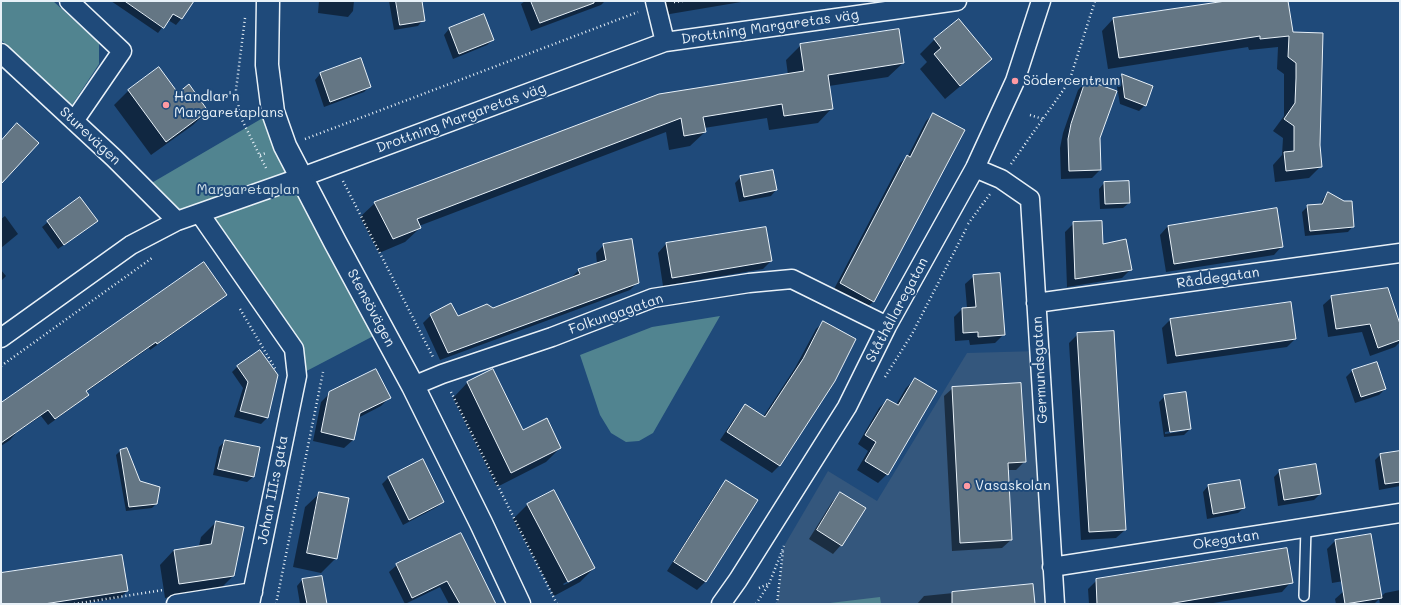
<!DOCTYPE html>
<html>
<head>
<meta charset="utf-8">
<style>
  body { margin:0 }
  #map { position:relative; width:1401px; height:605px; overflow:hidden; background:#1f4a7a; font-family:Mali,sans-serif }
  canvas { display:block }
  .frame { position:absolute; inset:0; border:2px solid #e8f1f8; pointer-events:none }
</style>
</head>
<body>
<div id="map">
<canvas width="1401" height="605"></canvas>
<div class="frame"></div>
</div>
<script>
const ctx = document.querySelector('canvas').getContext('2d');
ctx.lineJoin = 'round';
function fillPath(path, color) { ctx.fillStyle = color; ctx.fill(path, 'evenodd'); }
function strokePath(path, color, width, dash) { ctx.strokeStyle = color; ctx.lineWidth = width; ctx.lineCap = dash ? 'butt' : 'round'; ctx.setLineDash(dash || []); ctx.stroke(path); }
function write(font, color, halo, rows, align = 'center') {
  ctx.font = font + ' Mali,sans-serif'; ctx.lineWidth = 4; ctx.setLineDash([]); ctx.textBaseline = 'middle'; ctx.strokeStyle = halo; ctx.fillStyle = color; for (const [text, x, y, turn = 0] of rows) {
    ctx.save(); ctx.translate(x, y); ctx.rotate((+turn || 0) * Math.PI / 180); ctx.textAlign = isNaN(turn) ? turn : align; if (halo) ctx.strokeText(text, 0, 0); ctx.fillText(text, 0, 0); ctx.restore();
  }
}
const built = new Path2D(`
  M1039,351L1055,604H777L784,546L828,471L877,501L967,353Z`);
const green = new Path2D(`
  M1,1H53L99,43V64L72,105L1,40Z
  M273,112L383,331L297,376L294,349L200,214L177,221L143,188Z
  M720,316L653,433L639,441L626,442L611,433L600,415L580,355L652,327Z
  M880,597L881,604H830V603Z`);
const shadow = new Path2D(`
  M111,1H193L181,19L176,25L168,20L158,33Z
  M319,1H354L353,11L348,17L318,13Z
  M389,1H421L423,20L418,26L394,30Z
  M525,1H605L601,5L531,31L521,4Z
  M660,1H747L664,15Z
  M1230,1H1287L1292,33L1319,145L1321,166L1309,178L1275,182L1273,165L1282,155L1283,138L1273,131L1284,116V74L1277,69L1278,47L1249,50L1248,47L1108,69L1102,31L1113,19Z
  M959,20L991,59L976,73L945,99L920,69L927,62L920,54L934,40Z
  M449,29L493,40L487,45L453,59L444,35Z
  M801,45L903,63L888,77L829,86L832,108L818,123L769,130L767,118L704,128L705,132L690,146L669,150L666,132L419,226L420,228L405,242L379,253L360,217L375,203L788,75L786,60Z
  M320,74L370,86L364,92L324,107L315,80Z
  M1122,75L1152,86L1145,105L1139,111L1120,104L1116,81Z
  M1087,81L1099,137L1100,170L1092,178L1061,179L1060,148L1063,133L1078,90Z
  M129,90L178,94L207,111L193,125L151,155L114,105Z
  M933,114L874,301L866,308L833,291L900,163L908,156L926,121Z
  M741,177L776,190L771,196L739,202L735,183Z
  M1104,183L1129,203L1123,208L1100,209L1099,189Z
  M1328,193L1353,226L1348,232L1305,236L1302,212L1308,206L1320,205L1323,199Z
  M5,216L18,234L1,248V219Z
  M96,221L91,226L58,249L42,227L48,222Z
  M1074,223L1102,245L1131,269L1122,278L1067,287L1065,232Z
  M1168,226L1282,246L1274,255L1166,272L1160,235Z
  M666,244L771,261L763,269L663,286L658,253Z
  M604,245L638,282L630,290L440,360L423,323L431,315L458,317L493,309L571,278L579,270L597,264L596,253Z
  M1,270L6,276L1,281Z
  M974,276L1004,334L995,343L970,345L969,340L955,341L954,317L962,309L967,308L965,284Z
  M226,295L219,301L150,350L149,348L86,392L88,395L81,401L48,425L41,416L16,433L10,440L1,446V405Z
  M1332,297L1400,327V342L1395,347L1370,356L1362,332L1328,337L1323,305Z
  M1170,320L1295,339L1287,347L1167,364L1162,328Z
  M823,322L780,465L772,473L720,440L738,413L745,406L763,417L795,368L816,329Z
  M1078,334L1125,530L1116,538L1081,540L1069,343Z
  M1376,363L1385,389L1379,395L1355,403L1346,377L1352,371Z
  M237,367L277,376L267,418L261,424L234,417L243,388L232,372Z
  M492,371L522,432L560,448L546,462L497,487L453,398L467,383Z
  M915,379L887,474L878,483L857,470L868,451L858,444L879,408L887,400L896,405L906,388Z
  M953,388L1025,461L1016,470H1007L1011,540L1002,548L952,551L944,396Z
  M330,393L389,398L381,406L358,418L353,440L344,448L313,441L321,402Z
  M1165,396L1190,429L1184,435L1164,437L1159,402ZM1185,429V431L1165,434V432Z
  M225,441L253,477L247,482L213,475L219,447Z
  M126,449L139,481L156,504L152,508L126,511L116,455L120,451Z
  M1400,452V486L1379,490L1375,460L1380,455Z
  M422,461L443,502L437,507L403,525L382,484L388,478Z
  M1280,471L1320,494L1314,500L1278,506L1274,477Z
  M727,481L705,582L697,590L667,571L718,490Z
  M1208,486L1244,508L1238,513L1207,519L1203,492Z
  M320,493L336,558L321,573L293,567L305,507Z
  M840,494L841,545L833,554L809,539L832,502Z
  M528,504L594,568L580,582L554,596L513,519ZM578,576V578L564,585L563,584Z
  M216,522L234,575L219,590L165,598L160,565L174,550L199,546L201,537Z
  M460,534L494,604H449L440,587L405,604L389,572L397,565Z
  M1370,535L1367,577L1332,583L1327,549L1335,541Z
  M1,574L127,591L120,598L79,604H1Z
  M302,580L326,604H300L297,586Z
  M1097,580L1290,583L1282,592L1207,604H1089L1088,589Z
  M1032,585L1034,604H917L924,596Z
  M1400,590V604H1380L1379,599L1374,604H1336L1335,599L1344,591L1381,597L1385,593Z`);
const building = new Path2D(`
  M125,1H194L182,19L173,14L164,28Z
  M396,1H422L425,21L400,25Z
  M531,1H594V3L540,23Z
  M1226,1H1288L1293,32L1323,33L1320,145L1322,167L1286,171L1284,152L1294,151V126L1284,119L1295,103L1296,78V63L1288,57L1289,36L1260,39V36L1119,58L1113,18Z
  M484,14L494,40L459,54L449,28Z
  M959,19L992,59L960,86L934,54L941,48L934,39Z
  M899,29L904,63L828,75L833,109L784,116L782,104L703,117L706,132L684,136L681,118L417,219L421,228L393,239L374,202L659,94L804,71L800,44Z
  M361,58L371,87L330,102L320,73Z
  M159,67L178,93L189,84L208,111L166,142L128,90Z
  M1122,74L1153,86L1146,106L1125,98Z
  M1086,80L1117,91L1100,138L1101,170L1069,171L1068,139L1071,124Z
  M933,113L965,130L874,302L840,283L907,155L910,157Z
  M17,123L39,143L1,184V141Z
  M773,170L777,190L744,197L740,176Z
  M1129,181L1130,203L1105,204L1104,182Z
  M1328,192L1344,201H1352L1354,227L1310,231L1307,205L1322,204Z
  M80,197L98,221L64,245L47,221Z
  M1277,208L1283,247L1174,264L1168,226Z
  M1102,221L1103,244L1126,239L1132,270L1075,279L1073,222Z
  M766,227L772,261L672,278L666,243Z
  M632,239L639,283L448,353L430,314L451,303L458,316L487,304L493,308L580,274L578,269L606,260L603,244Z
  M204,262L227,295L157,344L156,342L86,391L89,395L55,419L48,410L1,443V403Z
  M1000,273L1005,335L978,337V332L963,333L962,308L976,307L973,275Z
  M1388,288L1400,324V340L1378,348L1370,324L1336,329L1331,296Z
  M1291,302L1296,339L1176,356L1170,319Z
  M823,321L856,339L835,381L780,466L727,432L745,404L765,417L803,359Z
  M1114,331L1126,530L1089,532L1077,333Z
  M260,350L278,375L268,418L240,411L248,382L237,366Z
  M1377,362L1386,389L1361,397L1352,370Z
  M376,369L391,398L360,413L354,440L321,432L329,392Z
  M493,369L523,430L547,418L561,448L511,473L467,382Z
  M915,378L937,391L888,475L865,461L876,442L865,435L887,399L898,405Z
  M1021,383L1026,462L1008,463L1012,540L960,543L952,387Z
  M1186,392L1191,429L1170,432L1164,395Z
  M225,440L260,447L254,477L218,469Z
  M127,448L140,481L160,487L157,504L129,507L120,450Z
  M1400,451V482L1385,484L1380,454Z
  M423,459L444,502L409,520L388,477Z
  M1316,464L1321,494L1284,500L1279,470Z
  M726,480L758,500L706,582L674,562Z
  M1240,480L1245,508L1213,514L1208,485Z
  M554,490L595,568L568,582L527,504Z
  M319,492L349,498L337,559L307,553Z
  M840,492L866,508L842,546L817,530Z
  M216,521L244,527L234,576L179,584L174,550L211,544Z
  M461,533L496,604H460L447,581L412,598L396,564Z
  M1371,534L1382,598L1345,604L1335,540Z
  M1287,548L1293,583L1168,604H1097L1096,579Z
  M122,555L128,591L44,604H1V573Z
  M322,576L327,604H307L302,579Z
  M1033,584L1035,604H952V592Z`);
const path = new Path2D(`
  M674,2L683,1
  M245,18L236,90L240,116L267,170
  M1030,115L1043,119
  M305,139L638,12
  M260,155L266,153
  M1011,164L1069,82L1095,1
  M343,181L433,357
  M968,224L990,194
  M240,309L276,370
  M1,366L152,258
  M885,377L912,334L966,229
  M451,392L557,604
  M759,588L768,584
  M74,604L163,590
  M276,604L323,372
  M756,604L769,584L784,546
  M777,604L783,550`);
const service = new Path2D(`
  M1304,596L1306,528`);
const minor = new Path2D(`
  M69,1L122,51L74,121
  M655,1L665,42
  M1,53L114,158L177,221
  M975,168L1001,179L1030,199L1055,604
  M200,214L294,349L297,376L250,604
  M1036,303L1400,253
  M1,338L131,245L177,221L302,177L665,42L957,1
  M413,386L442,374L552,337L653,298L749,283L792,279L887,326
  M1052,567L1400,513
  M176,604L253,592
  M721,604L738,580L847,407L887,326L975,168L1015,81L1041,1`);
const tertiary = new Path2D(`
  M268,1L267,65L273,112L285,146L335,242L413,386L481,523L519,604`);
const markers = [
  [1015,81,4,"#ff9aa2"],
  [166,105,4,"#ff9aa2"],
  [967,486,4,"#ff9aa2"]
];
const streetNames = [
  ["Drottning Margaretas väg",770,27,-8],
  ["Drottning Margaretas väg",461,118,-20],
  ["Sturevägen",90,136,43],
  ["Råddegatan",1218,278,-8],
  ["Stensövägen",371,308,62],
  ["Ståthållaregatan",897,310,-62],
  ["Folkungagatan",616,314,-19],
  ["Germundsgatan",1040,370,-93],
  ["Johan III:s gata",273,490,-79],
  ["Okegatan",1226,540,-9]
];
const poiNames = [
  ["Södercentrum",1023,81],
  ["Handlar'n",174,97],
  ["Margaretaplans",174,113],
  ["Vasaskolan",975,486]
];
const parkNames = [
  ["Margaretaplan",248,190]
];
fillPath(built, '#34577d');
fillPath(green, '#518490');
fillPath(shadow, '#0007');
fillPath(building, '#647684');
strokePath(building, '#e8f1f8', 1);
strokePath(service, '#e8f1f8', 12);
strokePath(minor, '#e8f1f8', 21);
strokePath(tertiary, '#e8f1f8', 25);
strokePath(path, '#e8f1f8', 2.5, [1, 3]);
strokePath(service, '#1f4a7a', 9);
strokePath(minor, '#1f4a7a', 18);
strokePath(tertiary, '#1f4a7a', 22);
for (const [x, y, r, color] of markers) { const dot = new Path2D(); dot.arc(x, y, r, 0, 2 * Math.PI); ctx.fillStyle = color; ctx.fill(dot); strokePath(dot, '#1f4a7a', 1.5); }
write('14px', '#e8f1f8', '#1f4a7a', streetNames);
write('14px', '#e8f1f8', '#1f4a7a', poiNames, 'left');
write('14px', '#d1e1e8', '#1f4a7a', parkNames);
</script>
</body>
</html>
